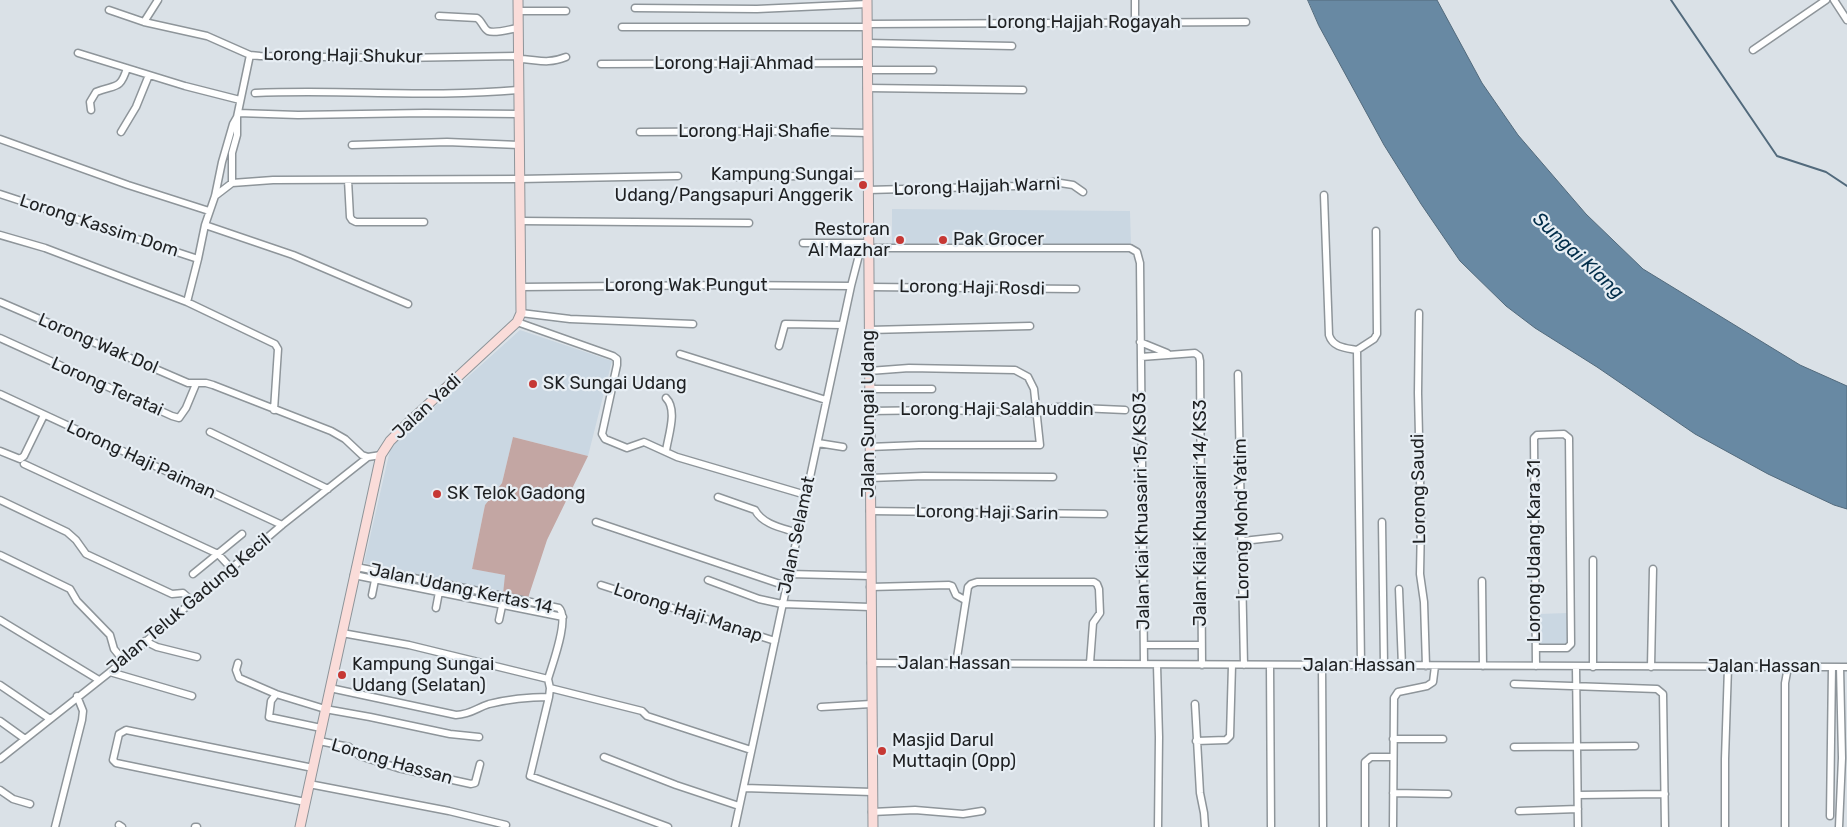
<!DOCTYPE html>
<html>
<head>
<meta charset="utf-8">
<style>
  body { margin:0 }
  canvas { display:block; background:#dae1e7 }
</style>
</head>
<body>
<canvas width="1847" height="827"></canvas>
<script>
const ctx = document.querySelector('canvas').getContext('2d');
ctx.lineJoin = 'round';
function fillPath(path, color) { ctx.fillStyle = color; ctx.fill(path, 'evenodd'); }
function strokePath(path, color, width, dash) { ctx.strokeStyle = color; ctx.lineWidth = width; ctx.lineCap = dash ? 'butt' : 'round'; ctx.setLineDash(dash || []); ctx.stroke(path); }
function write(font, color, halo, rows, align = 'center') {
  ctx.font = font + ' Rubik,sans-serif'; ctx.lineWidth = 4.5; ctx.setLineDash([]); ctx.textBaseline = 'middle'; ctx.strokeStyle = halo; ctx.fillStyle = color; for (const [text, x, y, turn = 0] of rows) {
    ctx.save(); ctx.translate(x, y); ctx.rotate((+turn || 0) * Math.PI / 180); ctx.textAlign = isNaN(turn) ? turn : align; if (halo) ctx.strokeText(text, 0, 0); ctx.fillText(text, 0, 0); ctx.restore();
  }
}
const built = new Path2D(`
  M892,209L1130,211L1131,245L892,246Z
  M520,330L612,361L588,456L513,437L502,483L485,505L472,569L506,575L503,594L364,563L391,446Z
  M1568,613L1569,644L1539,646L1538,614Z`);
const green = new Path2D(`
  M513,437L588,456L547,540L528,598L503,594L505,575L472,569L485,505L502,483Z`);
const water = new Path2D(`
  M1308,0H1437L1482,83L1518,135L1586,214L1643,269L1800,365L1847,386V509L1834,505L1768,474L1695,434L1597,367L1535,328L1506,306L1460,261L1421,204L1384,145L1319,26Z`);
const stream = new Path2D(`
  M1671,0L1777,156L1826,172L1847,186`);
const street = new Path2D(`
  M1135,0V22
  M1834,0L1847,20
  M635,8L757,9L867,4
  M109,10L144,22L207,36L250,55L260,56L396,58L517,56
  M518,11H566
  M439,16L477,18C482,21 483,28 488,31C495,34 510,29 518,28
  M144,22L158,0
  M867,24L1246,22
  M622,27H867
  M867,43L1012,46
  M1753,50L1826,0
  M78,53L185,86L240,100
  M517,59C538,59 545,65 566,57
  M601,64L867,63
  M867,70H933
  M867,88L1023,90
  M255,93C342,89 430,98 518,90
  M91,110L90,102L96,92C115,84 120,91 127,68
  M238,113L298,115L425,113L518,114
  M121,132L136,107L149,75
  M640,132L789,131L868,133
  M0,139L128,185L209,211
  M352,145L447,142L519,145
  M735,177L868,175
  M348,180L350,217L352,220L356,222H424
  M232,183V153L237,135V117
  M868,190L1016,186L1054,182L1073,185L1083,192
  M0,194L198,259
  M1324,195L1329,335C1333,348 1346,348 1357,350L1374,339L1377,334L1376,231
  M215,196L232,183L273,180L519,179L678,176
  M520,221L749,223
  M205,225L293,255L408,304
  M0,235L45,248L187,302L275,344L278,349L274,410
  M803,243H868
  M521,287L728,285L851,286
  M869,287L1076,289
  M0,302L188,383H206L213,385L331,431L345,439L362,455L368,457
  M187,302L198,259L205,225L215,196L222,162L233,124L237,117L250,55
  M521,313L570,319L693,324
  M1419,313L1418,393L1421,522L1420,574L1424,602L1426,666
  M517,322L613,356L617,359V365L602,434L605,439L627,448L644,442L677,457L806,495
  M869,330L1030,326
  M0,338L172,416L179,418L186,408L196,384
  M1140,342L1167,353
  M779,346L785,324L842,325
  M1357,350L1361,665
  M680,354L826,400
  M1141,357L1195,353L1199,356L1200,361L1202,665
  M869,371L909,368L1015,370L1028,377L1034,389L1040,445H919L869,447
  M1238,374L1244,665
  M869,389H932
  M0,394L282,525
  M869,411L943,410L1038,413L1057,407L1125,410
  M210,432L328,489
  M818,443L843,447
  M0,451L20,459L24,456L44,415
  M666,451C668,436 678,410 666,398
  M24,464L218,554L231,568
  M870,478L924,476L1053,477
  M718,497L755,510C763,525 783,528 798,533
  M0,500L67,532L76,540L86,554L172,594L183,593L192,601
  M870,511L1104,514
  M596,522L786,586
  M1382,522L1384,665
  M1243,541L1279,537
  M0,555L70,589L77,601L110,635L114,649L123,660
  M356,567L450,585L559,608C570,618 552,665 548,679
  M193,574L242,534
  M789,574L870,576
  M354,575L563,617
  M708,580L759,599L782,604L870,607
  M1482,581L1483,666
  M601,585L775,641
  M870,587L949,585L952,586L956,595L965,600
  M1399,589L1402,666
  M372,595L375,580
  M436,608L439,592
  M0,620L99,680
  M499,620L502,606
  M342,633L409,645L548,679L550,688L549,697L530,776L668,827
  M145,641L157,647L197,657
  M1144,645H1201
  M1536,648H1567L1571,644L1569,438L1564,434L1537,435L1534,438L1536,666
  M238,663L236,670L239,678L276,694
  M871,663L1847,667
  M956,664L968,587L971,584L977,582H1094L1097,584L1099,589L1100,613L1093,623L1090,663
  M1157,665L1159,737L1158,827
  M1270,665L1271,827
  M1322,665L1323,827
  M1576,667L1578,827
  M1593,667V560
  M1651,667L1653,569
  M110,672L192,696
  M1514,684L1657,689L1663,694L1665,827
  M0,685L50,719
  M330,688L456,715C472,714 476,708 489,704C509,699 529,697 549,697
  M550,688L642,711L647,716L751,750
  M1195,704L1200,793L1204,813L1205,827
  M821,707L871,704
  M0,721L25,739
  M321,728L269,717L271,701L276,694L325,709L370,717L450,734L479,737
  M1393,739H1443
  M319,741L349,747L360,756L398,768L471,784L475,783L480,764
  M1196,741L1226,740L1230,736L1232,665
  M1514,747L1635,746
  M604,757L676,785L739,806
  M0,759L110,672L282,525L368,457L381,455
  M309,784L449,811L506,825
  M744,788L872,792
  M0,790L13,799L30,804
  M1393,793L1448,794
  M1578,795L1665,794
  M305,802L116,763L113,760L119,734L126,730L313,768
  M1519,811L1578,809
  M872,812L915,810L963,814L982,811
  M1830,816L1832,667
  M119,825L122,827
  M55,827L82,720L83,711L77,696
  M195,827H197
  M735,827L851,286L859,255L868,248H1130L1137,252L1140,263L1144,664
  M1365,827V762L1371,757H1393
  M1393,827L1394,698L1398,692L1427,686L1433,682L1435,666
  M1725,827V759L1728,667
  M1785,827V683L1788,667
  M1839,827L1842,758L1840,667`);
const secondary = new Path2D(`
  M867,0L873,827
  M300,827L381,455L390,441L409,422L517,322L521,313L518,0`);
const markers = [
  [863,185,5,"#c63834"],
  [900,240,5,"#c63834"],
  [943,240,5,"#c63834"],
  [533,384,5,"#c63834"],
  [437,494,5,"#c63834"],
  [342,675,5,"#c63834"],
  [882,751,5,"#c63834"]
];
const streetNames = [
  ["Lorong Hajjah Rogayah",1084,23],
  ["Lorong Haji Shukur",343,56,1],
  ["Lorong Haji Ahmad",734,64],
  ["Lorong Haji Shafie",754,132],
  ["Lorong Hajjah Warni",977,187,-2],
  ["Lorong Kassim Dom",99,226,18],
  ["Lorong Wak Pungut",686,286],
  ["Lorong Haji Rosdi",972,288,1],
  ["Lorong Wak Dol",98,344,23],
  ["Lorong Teratai",107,387,24],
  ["Jalan Yadi",427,407,-43],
  ["Lorong Haji Salahuddin",997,410],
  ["Jalan Sungai Udang",869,414,-90],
  ["Lorong Haji Paiman",141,460,25],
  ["Lorong Saudi",1419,489,-91],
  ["Jalan Kiai Khuasairi 15/KS03",1142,511,-91],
  ["Lorong Haji Sarin",987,513,1],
  ["Jalan Kiai Khuasairi 14/KS3",1201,513,-90],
  ["Lorong Mohd Yatim",1242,519,-91],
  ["Jalan Selamat",797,535,-78],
  ["Lorong Udang Kara 31",1535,551,-90],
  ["Jalan Udang Kertas 14",461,589,12],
  ["Jalan Teluk Gadung Kecil",189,604,-40],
  ["Lorong Haji Manap",688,613,18],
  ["Jalan Hassan",954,664],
  ["Jalan Hassan",1359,666],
  ["Jalan Hassan",1764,667],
  ["Lorong Hassan",392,762,16]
];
const poiNames = [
  ["Kampung Sungai",853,175,"right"],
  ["Udang/Pangsapuri Anggerik",853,196,"right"],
  ["Restoran",890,230,"right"],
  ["Al Mazhar",890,251,"right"],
  ["Pak Grocer",953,240],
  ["SK Sungai Udang",543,384],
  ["SK Telok Gadong",447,494],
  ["Kampung Sungai",352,665],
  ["Udang (Selatan)",352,686],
  ["Masjid Darul",892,741],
  ["Muttaqin (Opp)",892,762]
];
const waterNames = [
  ["Sungai Klang",1578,256,43]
];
fillPath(built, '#cad7e2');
fillPath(green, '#c3a6a3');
fillPath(water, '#6889a3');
strokePath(water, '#526a7c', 1);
strokePath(stream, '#526a7c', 2);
strokePath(street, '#8e959a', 9);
strokePath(secondary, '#8e959a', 11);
strokePath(street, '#fff', 6);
strokePath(secondary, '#fadcd9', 9);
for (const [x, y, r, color] of markers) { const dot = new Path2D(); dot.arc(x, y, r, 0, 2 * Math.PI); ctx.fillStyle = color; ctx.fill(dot); strokePath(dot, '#e7eef4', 2); }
write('18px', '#1e2022', '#e7eef4', streetNames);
write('18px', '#1e2022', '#e7eef4', poiNames, 'left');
write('italic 19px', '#022e4a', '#e7eef4', waterNames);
</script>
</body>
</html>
